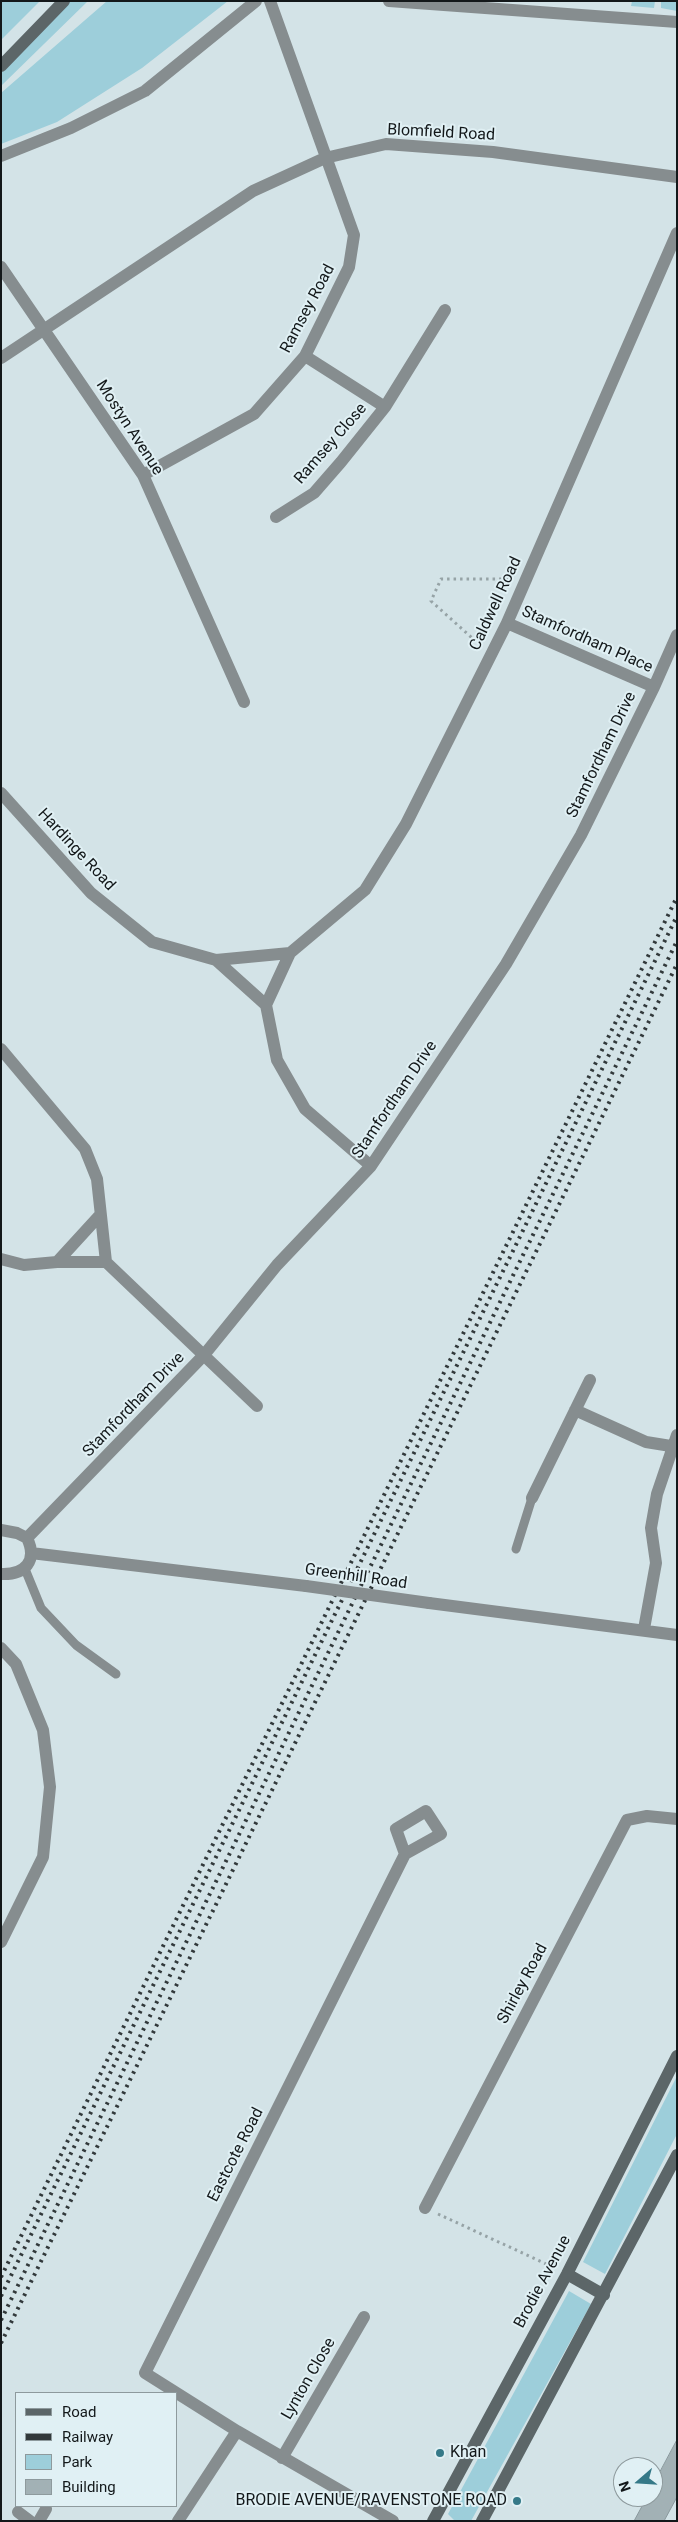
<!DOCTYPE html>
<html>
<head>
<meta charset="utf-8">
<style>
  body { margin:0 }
  #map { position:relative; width:678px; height:2522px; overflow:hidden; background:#d3e3e7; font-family:Roboto,sans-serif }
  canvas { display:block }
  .frame { position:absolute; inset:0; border:2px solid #13181a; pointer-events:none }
  .legend { position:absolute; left:15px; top:2392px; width:162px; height:115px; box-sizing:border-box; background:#e0f0f4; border:1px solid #8e9a9d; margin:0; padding:6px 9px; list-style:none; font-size:15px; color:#13181a }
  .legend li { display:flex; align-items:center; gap:10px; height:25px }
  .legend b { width:25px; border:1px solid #8e9a9d }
  .north { position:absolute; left:613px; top:2457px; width:50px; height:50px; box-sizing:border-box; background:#e0f0f4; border:1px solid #8e9a9d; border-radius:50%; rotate:251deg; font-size:14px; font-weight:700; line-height:20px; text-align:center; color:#13181a }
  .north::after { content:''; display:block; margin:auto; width:18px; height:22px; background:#357988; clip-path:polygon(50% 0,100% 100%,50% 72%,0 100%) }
</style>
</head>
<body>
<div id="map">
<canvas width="678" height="2522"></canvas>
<div class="frame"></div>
<ul class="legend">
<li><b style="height:6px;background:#5c6668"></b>Road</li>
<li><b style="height:6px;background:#32393b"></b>Railway</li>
<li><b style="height:14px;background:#9dceda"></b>Park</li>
<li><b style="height:14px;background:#a2b1b5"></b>Building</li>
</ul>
<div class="north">N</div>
</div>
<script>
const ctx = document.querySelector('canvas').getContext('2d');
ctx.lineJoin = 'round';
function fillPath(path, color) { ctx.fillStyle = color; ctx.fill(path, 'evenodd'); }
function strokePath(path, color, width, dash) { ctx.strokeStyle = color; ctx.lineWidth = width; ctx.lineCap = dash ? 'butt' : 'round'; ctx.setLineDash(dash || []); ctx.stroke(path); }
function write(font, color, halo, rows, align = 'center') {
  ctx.font = font + ' Roboto,sans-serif'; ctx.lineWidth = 4; ctx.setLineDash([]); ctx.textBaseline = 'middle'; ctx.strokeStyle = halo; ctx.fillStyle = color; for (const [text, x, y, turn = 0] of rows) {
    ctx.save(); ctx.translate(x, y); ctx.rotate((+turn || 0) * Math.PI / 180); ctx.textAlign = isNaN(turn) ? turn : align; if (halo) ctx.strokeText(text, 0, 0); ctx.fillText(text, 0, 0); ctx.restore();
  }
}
const green = new Path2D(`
  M3,1H40L1,40V3Z
  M70,1H88L1,86V71Z
  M107,1H228L142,68L57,122L1,144V93Z
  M632,1H655L654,8L631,6Z
  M661,1H677V11L661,8Z
  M677,2076V2134L605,2274L583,2262Z
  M569,2291L591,2304L471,2521H455L448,2514Z`);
const building = new Path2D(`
  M677,2440V2497L664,2521H634L647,2497H653V2485Z`);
const path = new Path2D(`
  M481,646L431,601L441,579H511
  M438,2214L555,2268`);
const lane = new Path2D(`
  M516,1549L532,1498
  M25,1569L41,1608L76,1645L116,1674`);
const street = new Path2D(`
  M389,1L677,22
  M1,156L71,128L145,91L256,1
  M1,267L143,475L244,702
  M305,356L385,407
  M1,358L253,191L325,158L386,144L493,152L677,177
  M143,475L254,414L305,356L349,267L354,235L270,1
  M276,517L314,493L341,462L385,407L445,310
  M507,623L654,687
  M1,793L91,893L152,942L216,960L266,1005L277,1060L305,1109L371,1166
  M216,960L290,953L365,890L406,824L507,623L677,233
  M266,1005L290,953
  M1,1049L85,1149L97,1179L106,1262
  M1,1259L24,1265L57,1262H106L257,1406
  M57,1262L100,1215
  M575,1410L646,1442L677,1447
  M532,1498L590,1380
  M1,1530L17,1533L27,1538C38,1561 25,1575 1,1574
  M27,1538L204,1355L277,1265L371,1166L506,964L581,835L654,687L677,635
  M31,1553L306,1586
  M429,1603L677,1635
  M644,1629L656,1563L651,1528L657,1494L677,1435
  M1,1648L16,1664L43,1730L50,1787L43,1857L1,1942
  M425,2208L627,1820L647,1816L677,1819
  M237,2431L145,2373L405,1854L396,1829L426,1811L441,1834L405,1854
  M282,2458L364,2317
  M18,2512L30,2521
  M39,2521L46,2509
  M178,2521L237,2431L393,2521`);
const secondary = new Path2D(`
  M1,66L64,1
  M567,2274L604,2295
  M433,2521L567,2274L677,2056
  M482,2521L677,2155`);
const rail = new Path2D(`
  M1,2277L677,897
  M1,2296L677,916
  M1,2320L677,941
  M1,2343L677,964`);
const streetBridge = new Path2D(`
  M306,1586L429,1603`);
const markers = [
  [440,2453,5,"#357988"],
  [517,2501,5,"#357988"]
];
const streetNames = [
  ["Blomfield Road",441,133,3],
  ["Ramsey Road",308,309,-62],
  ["Mostyn Avenue",129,428,57],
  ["Ramsey Close",331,444,-49],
  ["Caldwell Road",496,604,-65],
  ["Stamfordham Place",587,640,24],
  ["Stamfordham Drive",602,755,-64],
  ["Hardinge Road",76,850,47],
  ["Stamfordham Drive",395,1100,-56],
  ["Stamfordham Drive",134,1405,-46],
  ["Greenhill Road",356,1577,8],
  ["Shirley Road",523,1984,-62],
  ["Eastcote Road",236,2155,-63],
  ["Brodie Avenue",543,2282,-62],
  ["Lynton Close",309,2379,-60]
];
const poiNames = [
  ["Khan",450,2453],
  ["BRODIE AVENUE/RAVENSTONE ROAD",507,2501,"right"]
];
fillPath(green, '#9dceda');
fillPath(building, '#a2b1b5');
strokePath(building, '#89989c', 1);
strokePath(path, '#96a3a6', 3, [2.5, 4]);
strokePath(lane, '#868d8f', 9);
strokePath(street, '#868d8f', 12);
strokePath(secondary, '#5c6668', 12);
strokePath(rail, '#32393b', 4, [2.5, 5]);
strokePath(streetBridge, '#868d8f', 12);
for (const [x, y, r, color] of markers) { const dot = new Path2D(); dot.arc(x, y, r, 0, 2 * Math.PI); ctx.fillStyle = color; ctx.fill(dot); strokePath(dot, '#e0f0f4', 2); }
write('16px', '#13181a', '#e0f0f4', streetNames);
write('16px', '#13181a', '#e0f0f4', poiNames, 'left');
</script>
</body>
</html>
